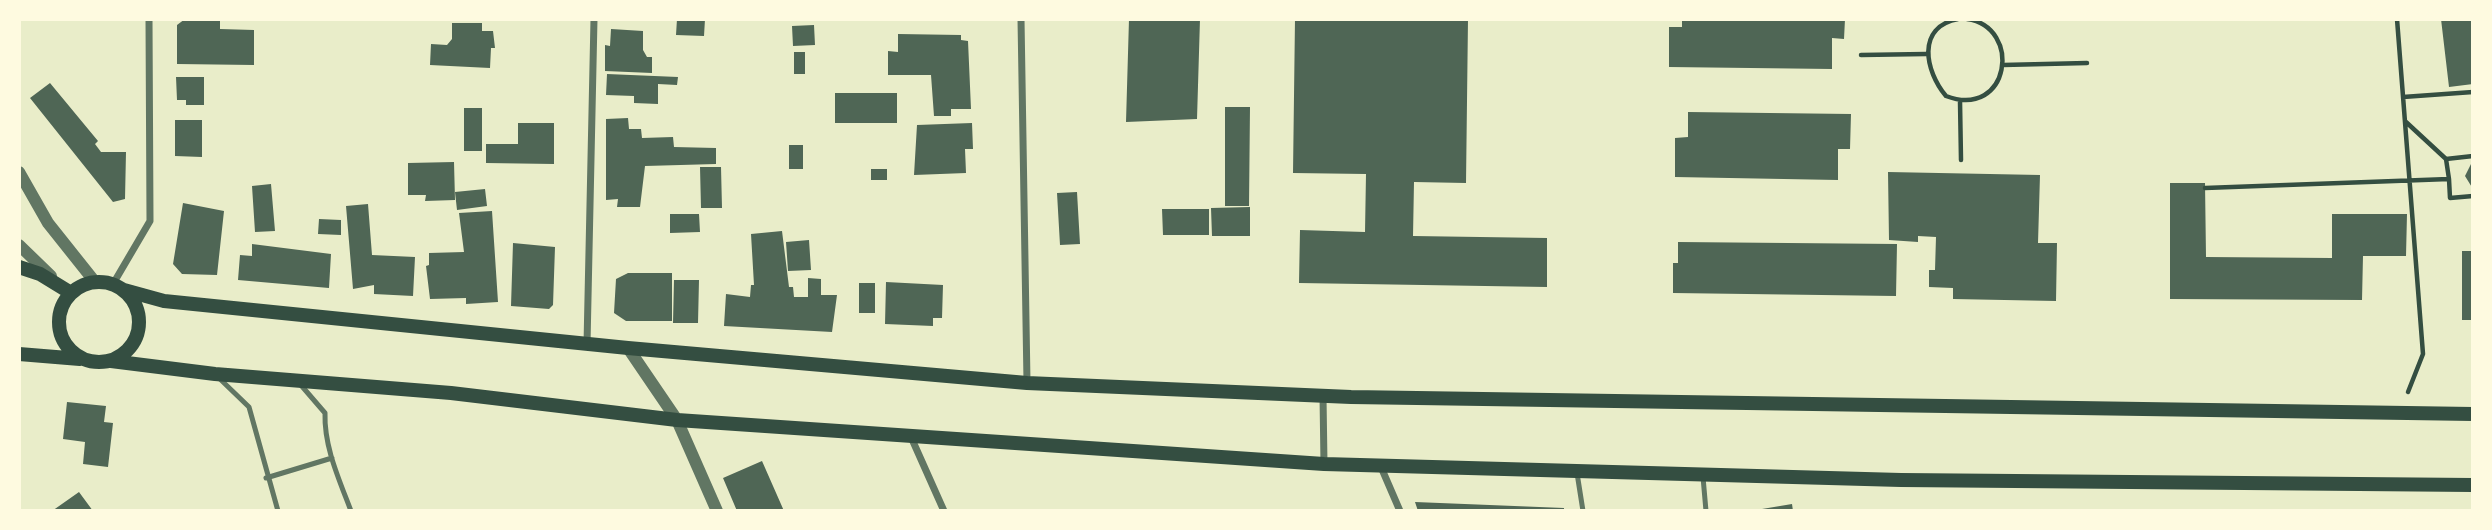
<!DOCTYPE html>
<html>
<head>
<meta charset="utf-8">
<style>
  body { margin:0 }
  #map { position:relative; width:2492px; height:530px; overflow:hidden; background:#e9edc9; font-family:Cabin,sans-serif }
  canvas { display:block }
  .frame { position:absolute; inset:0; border:21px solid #fefae0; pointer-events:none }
</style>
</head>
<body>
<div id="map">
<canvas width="2492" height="530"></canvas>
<div class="frame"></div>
</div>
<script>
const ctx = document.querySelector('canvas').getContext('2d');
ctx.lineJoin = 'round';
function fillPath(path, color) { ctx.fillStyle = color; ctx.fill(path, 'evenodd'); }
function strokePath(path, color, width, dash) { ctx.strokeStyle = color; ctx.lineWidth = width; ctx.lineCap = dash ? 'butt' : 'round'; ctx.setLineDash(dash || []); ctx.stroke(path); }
const building = new Path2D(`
  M185,19H220V29L254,30V65L177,64V25Z
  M677,19H705L704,36L676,35Z
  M1129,19H1200L1197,119L1126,122Z
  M1295,19H1468L1466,183L1414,182L1413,236L1547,238V287L1299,283L1300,230L1365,232L1366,174L1293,173Z
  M1682,19H1845L1844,39L1832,38V69L1669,67V27H1682Z
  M2441,19H2473V84L2449,87Z
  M452,23H482V31H493L495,48H491L490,68L430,65L431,44L447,45L452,39Z
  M814,25L815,45L793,46L792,26Z
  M611,29L643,31V50L647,57H652V73L605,71V45L610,46Z
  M898,34L961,35V40L968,41L971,109H951V116H934L931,75H888V51L898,52Z
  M794,52H805V74H794Z
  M607,74L678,77L677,85L658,84V104L634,103V96L606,95Z
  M176,77H204V105H186V100H177Z
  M50,83L98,141L95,144L101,152H126L125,199L113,202L30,98Z
  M835,93H897V123H835Z
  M1225,107H1250L1249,206H1225Z
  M464,108H482V151H464Z
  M1688,112L1851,114L1850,149H1838V180L1675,177V138L1688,137Z
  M628,118L629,129H641L642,138L673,137L674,147L716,148V164L645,166L640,207H617L618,199L606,200V119Z
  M175,120H202V157L175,156Z
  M518,123H554V164L486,163V144H518Z
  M972,123L973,149H965L966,173L914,175L917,125Z
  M789,145H803V169H789Z
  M2473,160V189L2465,176Z
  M454,162L455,200L425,201L426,195H408V163Z
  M700,167H721L722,208H701Z
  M871,169H887V180H871Z
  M1888,172L2040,175L2038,243H2057L2056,301L1953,299V288L1929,287V270H1935L1936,237L1918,236V242L1889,240Z
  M2170,183H2205L2206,257L2332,258V214H2407L2406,256H2363L2362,300L2170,299Z
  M271,184L275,231L255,232L252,186Z
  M485,189L487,206L457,210L455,192Z
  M1077,192L1080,244L1060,245L1057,193Z
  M183,203L224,211L217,275L182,274L173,264Z
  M368,204L372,255L415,257L413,296L374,294V285L353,289L346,206Z
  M1250,207V236H1212L1211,208Z
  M1162,209H1209V235H1163Z
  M492,211L498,302L466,304V298L430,299L426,266L429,265V253L464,252L459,213Z
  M670,214H699L700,232L670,233Z
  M319,219L341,220V235L318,234Z
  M782,231L789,287H793L794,297H808V278L821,279V295H837L832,332L724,326L726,294L750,297L751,285H754L751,234Z
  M809,240L811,270L788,271L786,242Z
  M1678,242L1897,244L1896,296L1673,293V263H1678Z
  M513,243L555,247L553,305L549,309L511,306Z
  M252,244L331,254L329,288L238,280L240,255L252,256Z
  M2462,251H2473V320H2462Z
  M628,273H672V321H626L614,313L616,279Z
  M674,280H699L698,323H673Z
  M886,282L943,285L942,318H933V326L885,324Z
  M859,283H875V313H859Z
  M67,402L106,406L104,422L113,423L108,467L83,464L85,442L63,439Z
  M762,461L784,511H737L723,478Z
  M79,492L93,511H52Z
  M1415,502L1564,508V511H1418Z
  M1792,504L1793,511H1762V509Z`);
const path = new Path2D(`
  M1958,19C1916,27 1925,71 1946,96C2010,120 2023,27 1967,19
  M2397,19L2423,354L2408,392
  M1861,55L1926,54
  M2003,65L2087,63
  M2403,97L2473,92
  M1960,101L1961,160
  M2406,122L2446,159
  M2449,179L2446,159L2473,156
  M2205,188L2449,179L2450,198L2473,196`);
const service = new Path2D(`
  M220,379L249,407L278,511
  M300,384L325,413C324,447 339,479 351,511
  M1577,473L1583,511
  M1703,477L1706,511
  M266,478L332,458`);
const minor = new Path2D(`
  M1021,19L1027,382
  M113,284L150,221L149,19
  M587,344L594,19
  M1323,396L1324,464
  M911,437L944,511
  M1381,467L1400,511`);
const tertiary = new Path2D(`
  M19,172L48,223L95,282
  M19,245L51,276
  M628,348L677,420L717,511`);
const secondary = new Path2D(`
  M19,267L40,274L71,293
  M59 322a40 40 0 1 1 80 0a40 40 0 1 1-80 0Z
  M124,290L164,301L628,348L1027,383L1351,397L2473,414
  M19,354L80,359
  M111,361L215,374L451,393L677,420L1324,464L1901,480L2473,485`);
fillPath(building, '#4f6655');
strokePath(path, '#344e41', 4.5);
strokePath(service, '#617663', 5);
strokePath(minor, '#617663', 7);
strokePath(tertiary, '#617663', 12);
strokePath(secondary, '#344e41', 14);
</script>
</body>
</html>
